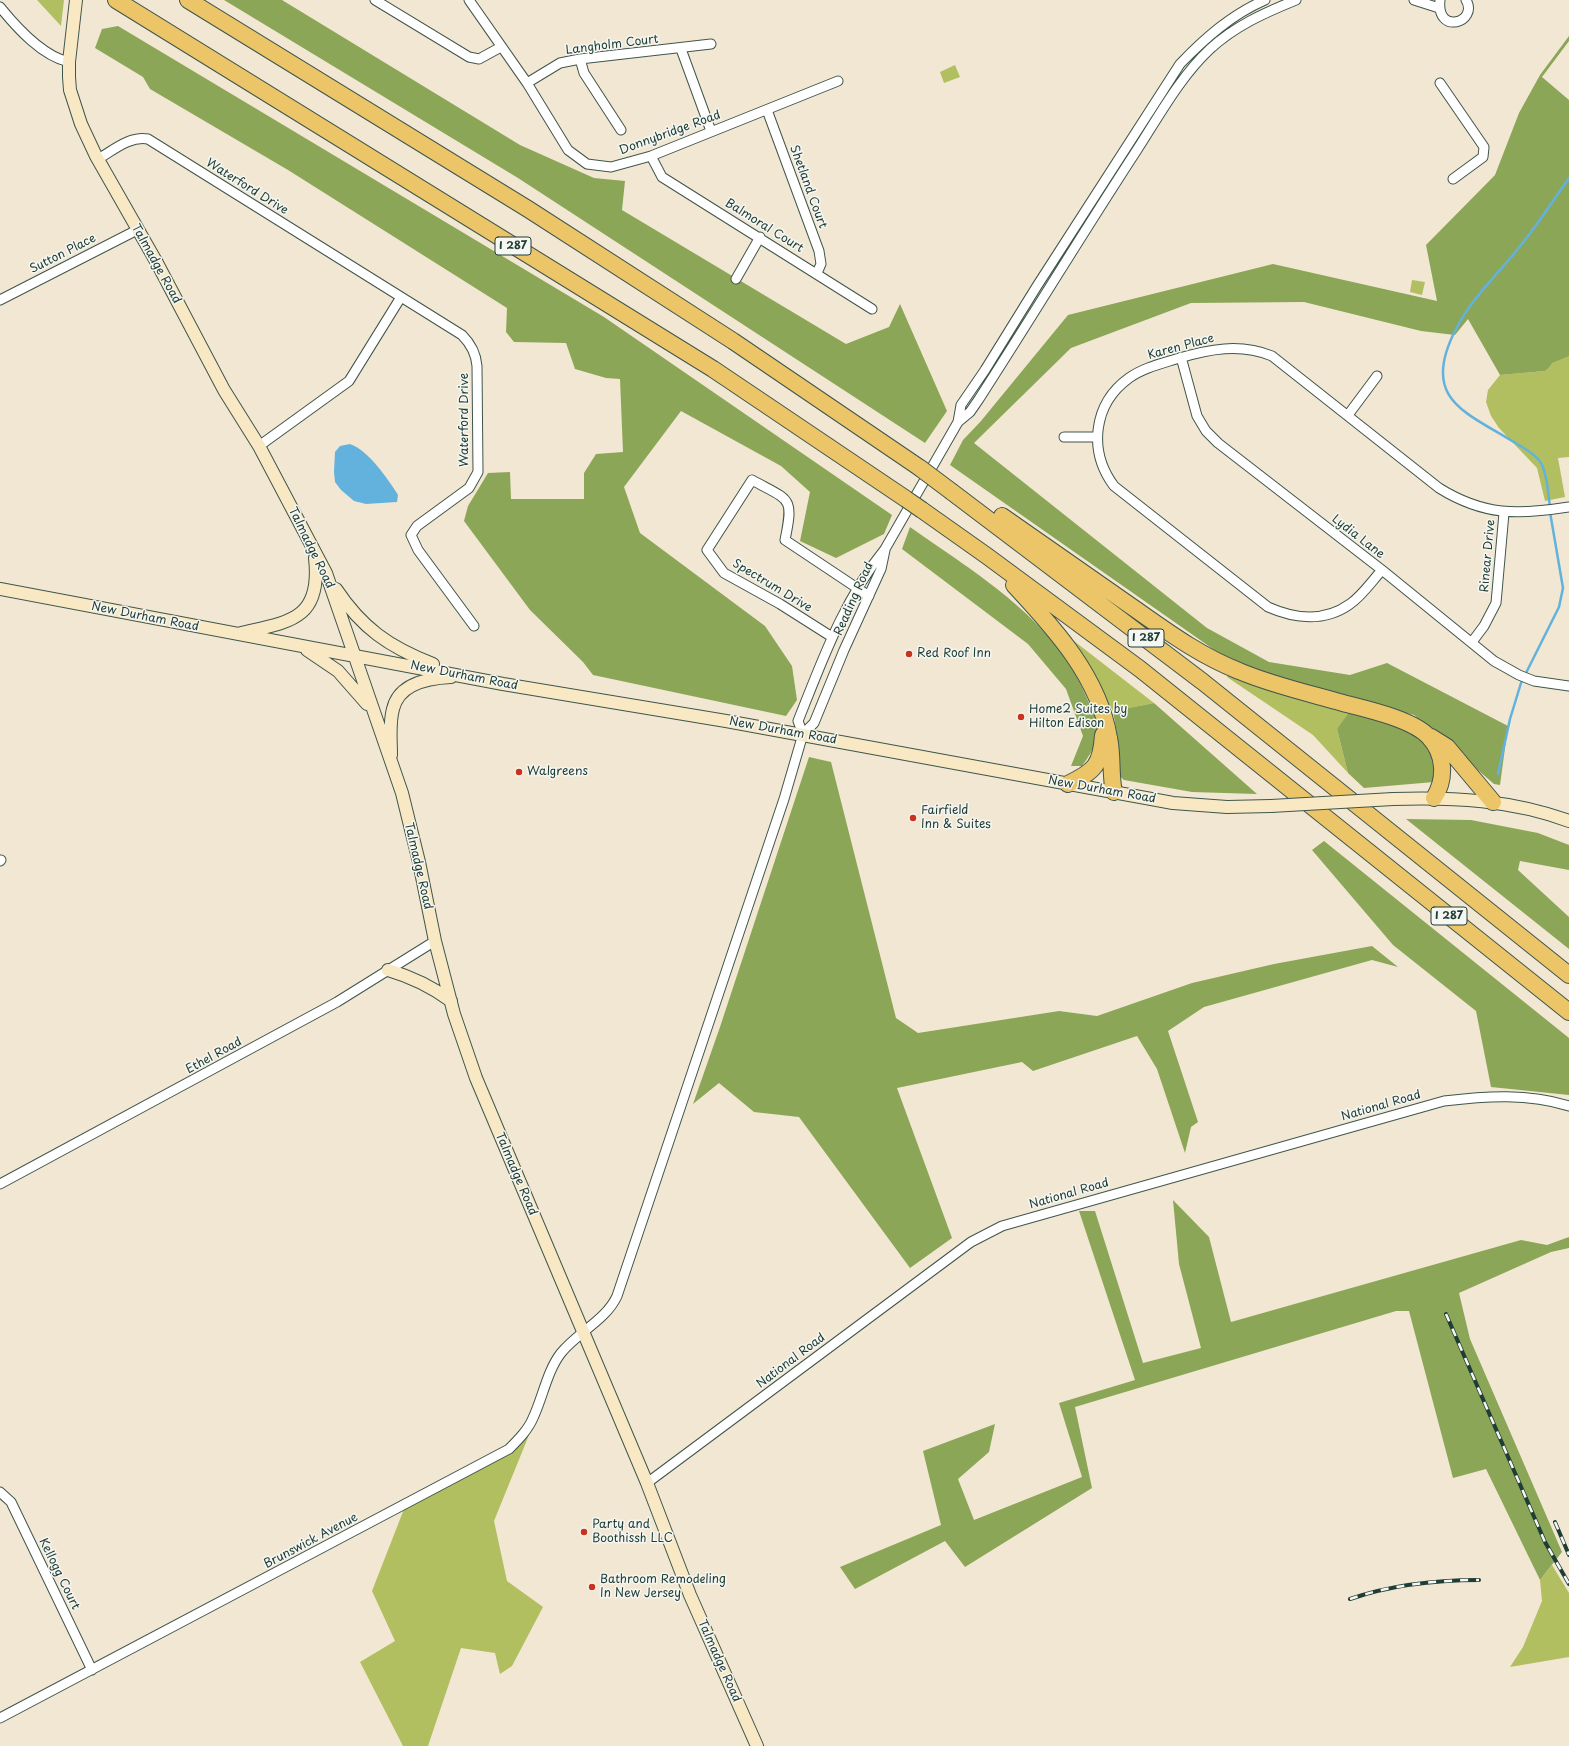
<!DOCTYPE html>
<html>
<head>
<meta charset="utf-8">
<style>
  body { margin:0 }
  canvas { display:block; background:#f2e7d3 }
</style>
</head>
<body>
<canvas width="1569" height="1746"></canvas>
<script>
const ctx = document.querySelector('canvas').getContext('2d');
ctx.lineJoin = 'round';
function fillPath(path, color) { ctx.fillStyle = color; ctx.fill(path, 'evenodd'); }
function strokePath(path, color, width, dash) { ctx.strokeStyle = color; ctx.lineWidth = width; ctx.lineCap = dash ? 'butt' : 'round'; ctx.setLineDash(dash || []); ctx.stroke(path); }
function write(font, color, halo, rows, align = 'center') {
  ctx.font = font + ' "Playpen Sans",sans-serif'; ctx.lineWidth = 3; ctx.setLineDash([]); ctx.textBaseline = 'middle'; ctx.strokeStyle = halo; ctx.fillStyle = color; for (const [text, x, y, turn = 0] of rows) {
    ctx.save(); ctx.translate(x, y); ctx.rotate((+turn || 0) * Math.PI / 180); ctx.textAlign = isNaN(turn) ? turn : align; if (halo) ctx.strokeText(text, 0, 0); ctx.fillText(text, 0, 0); ctx.restore();
  }
}
const green = new Path2D(`
  M37,0H64L61,26Z
  M955,65L960,77L944,83L940,72Z
  M1412,280L1425,282L1422,295L1410,292Z
  M1567,356H1569V457L1558,458L1565,497L1545,501L1537,468L1499,428L1491,416L1486,402L1488,390L1500,375L1545,371L1548,369L1551,363Z
  M1074,641L1154,703L1113,711Z
  M1229,673L1356,710L1337,729L1348,773L1313,735L1227,677Z
  M529,1435L494,1521L507,1581L543,1607L512,1666L500,1674L495,1653L461,1648L428,1746H403L360,1662L395,1641L372,1591L404,1509Z
  M1552,1565L1569,1593V1657L1510,1667L1523,1647L1542,1601L1540,1580Z`);
const forest = new Path2D(`
  M224,0H282L520,145L594,178L625,181L622,210L846,344L889,327L900,304L947,411L925,443L518,178Z
  M118,26L604,317L892,515L884,534L836,558L800,541L810,492L781,466L681,411L624,487L640,533L765,626L792,666L797,700L786,716L593,675L583,662L530,610L464,521L468,506L488,473L510,472L511,499H584V473L596,454L623,452L620,379L606,378L575,369L566,343L514,342L506,332L507,308L288,170L150,89L143,77L95,48L102,29Z
  M1569,36V41L1542,77L1569,100V356L1552,363L1548,369L1545,371L1500,375L1468,319L1455,335L1421,331L1304,302L1191,303L1071,348L974,443L1207,628L1269,662L1350,675L1387,663L1508,726L1500,785L1494,784L1414,715L1274,679L1240,664L1213,649L950,465L963,440L981,421L1068,315L1273,264L1437,301L1426,245L1495,175L1519,113L1540,75Z
  M910,527C978,575 1058,621 1089,703C1092,709 1097,718 1098,725C1100,740 1090,755 1082,766H1071L1083,736L1066,689L1028,644L902,549Z
  M1154,703L1257,794L1192,792L1124,780L1117,774L1118,740L1113,711Z
  M1356,710L1399,724L1427,742L1435,766L1434,782L1364,788L1348,773L1337,729L1348,714Z
  M809,757L831,762L896,1018L918,1033L1059,1011L1097,1016L1192,983L1274,964L1372,946L1398,967L1372,960L1204,1007L1168,1031L1198,1122L1191,1127L1185,1153L1157,1069L1137,1036L1033,1071L1022,1062L897,1088L952,1238L910,1268L799,1117L754,1112L719,1083L693,1104L720,1027Z
  M1406,819L1471,820L1538,833L1569,845V870L1520,861L1518,870L1569,917V949Z
  M1324,841L1569,1038V1095L1491,1087L1476,1011L1393,945L1312,850Z
  M1173,1200L1209,1237L1231,1322L1521,1240L1547,1245L1569,1237V1248L1551,1252L1459,1293L1470,1339L1562,1552L1540,1580L1486,1469L1453,1478L1409,1311H1396L1075,1407L1092,1488L965,1567L945,1541L855,1589L840,1567L941,1525L923,1451L995,1424L989,1452L958,1479L974,1520L1082,1477L1059,1403L1135,1380L1079,1211H1095L1143,1363L1201,1348L1179,1264Z`);
const water = new Path2D(`
  M350,444C368,450 388,479 398,495L397,502L366,504L354,501L341,490L335,482L334,472L335,452L340,446Z`);
const stream = new Path2D(`
  M1550,507C1548,494 1548,478 1542,465C1538,456 1526,449 1517,444C1466,412 1419,400 1456,329C1471,299 1497,275 1517,250C1536,227 1552,202 1569,178
  M1498,774L1510,719L1521,683L1559,607L1563,588L1550,512`);
const street = new Path2D(`
  M375,0L469,57L479,59L501,47
  M469,0L527,83L568,150L587,164L611,167L651,156L838,81
  M1414,0L1439,8
  M1440,0C1436,36 1479,22 1466,0
  M0,7C17,28 42,56 69,62
  M681,49L711,131
  M580,59L584,73L621,130
  M527,83L560,63L580,59L711,44
  M1440,83L1484,147L1483,157L1453,179
  M767,110L819,251L821,264L817,273
  M651,156L662,177L872,309
  M98,159C114,150 129,136 148,139L462,335C471,344 476,353 477,366L478,472L469,488L417,526L411,535L418,550L474,626
  M736,279L760,237
  M0,300L137,230
  M1181,357L1197,416L1206,431L1218,443L1382,570L1494,661L1519,675L1534,681L1569,686
  M1348,415L1377,376
  M958,422L961,405L985,370L1037,286L1180,64C1205,38 1231,15 1265,0
  M1064,437H1097
  M259,446L349,381L401,297
  M1382,570C1372,581 1362,596 1350,604C1325,622 1295,619 1268,607L1114,486C1088,451 1093,404 1129,378C1143,368 1160,364 1176,359C1209,349 1240,343 1272,356L1439,488C1484,516 1518,515 1569,507
  M832,637L780,604L724,573L707,550L752,480C790,501 794,496 785,540L869,596
  M1472,642L1484,626L1496,603L1504,513
  M803,734L798,721C822,661 844,599 885,549L958,422L970,412L979,399C1032,317 1082,234 1135,153C1158,118 1179,78 1210,49C1235,26 1264,13 1296,0
  M803,734L814,723L844,650L881,569L885,550
  M0,861L1,860
  M0,1184L337,1002L435,941
  M647,1483L971,1242L1002,1226L1444,1101C1486,1096 1528,1093 1569,1106
  M0,1492L11,1502L92,1670
  M0,1718L509,1449C518,1440 528,1430 533,1418C543,1397 547,1371 561,1353C578,1332 606,1320 617,1296L784,799L803,734`);
const secondary = new Path2D(`
  M76,0L69,62V77L70,90L81,124L96,156L157,263L224,390L259,446L326,573L402,793L419,862L435,941L454,1014L476,1078L647,1483L690,1595L757,1746
  M0,589L503,684L726,721L1173,803L1227,807L1271,806
  M336,589C362,628 389,647 433,664
  M241,633C289,622 322,620 315,558
  M307,650L338,671L367,704
  M391,755C391,740 389,723 393,709C399,683 429,678 451,677
  M1393,799C1453,797 1512,800 1569,821
  M388,970C412,977 431,986 451,1001`);
const highway = new Path2D(`
  M116,0L713,369L906,499
  M188,0L528,209L733,341L920,468
  M952,492L1203,682L1569,975
  M922,510L987,556L1140,669L1569,1012
  M1002,516C1044,545 1086,575 1128,604C1164,629 1198,655 1239,671C1272,685 1308,693 1343,703C1366,709 1413,719 1429,737C1445,754 1446,779 1434,798
  M1014,585C1055,629 1099,677 1109,738C1113,756 1110,774 1114,792
  M1431,737L1447,747L1493,802
  M1068,784C1095,771 1101,765 1103,735`);
const rail = new Path2D(`
  M1446,1314L1545,1542L1569,1584
  M1555,1522L1569,1555
  M1350,1599C1391,1585 1436,1580 1479,1580`);
const secondaryBridge = new Path2D(`
  M1271,806L1393,799`);
const highwayBridge = new Path2D(`
  M920,468L952,492
  M906,499L922,510`);
const markers = [
  [909,654,4,"#c8321e"],
  [1021,717,4,"#c8321e"],
  [519,772,4,"#c8321e"],
  [913,818,4,"#c8321e"],
  [584,1532,4,"#c8321e"],
  [592,1587,4,"#c8321e"]
];
const shields = [
  [513,246,36],
  [1146,638,36],
  [1449,916,36]
];
const shieldNames = [
  ["I 287",513,246],
  ["I 287",1146,638],
  ["I 287",1449,916]
];
const streetNames = [
  ["Langholm Court",612,45,-7],
  ["Donnybridge Road",670,133,-20],
  ["Waterford Drive",247,187,32],
  ["Shetland Court",808,187,70],
  ["Balmoral Court",764,226,32],
  ["Sutton Place",63,254,-27],
  ["Talmadge Road",156,264,61],
  ["Karen Place",1181,347,-15],
  ["Waterford Drive",465,420,-90],
  ["Lydia Lane",1358,537,38],
  ["Talmadge Road",311,548,64],
  ["Rinear Drive",1488,556,-85],
  ["Spectrum Drive",772,586,31],
  ["Reading Road",854,599,-66],
  ["New Durham Road",145,617,11],
  ["New Durham Road",464,676,11],
  ["New Durham Road",783,731,10],
  ["New Durham Road",1102,790,10],
  ["Talmadge Road",418,866,77],
  ["Ethel Road",214,1056,-29],
  ["National Road",1381,1106,-16],
  ["Talmadge Road",516,1174,67],
  ["National Road",1069,1194,-16],
  ["National Road",791,1361,-37],
  ["Brunswick Avenue",311,1541,-28],
  ["Kellogg Court",59,1574,64],
  ["Talmadge Road",719,1661,66]
];
const poiNames = [
  ["Red Roof Inn",917,654],
  ["Home2 Suites by",1029,710],
  ["Hilton Edison",1029,724],
  ["Walgreens",527,772],
  ["Fairfield",921,811],
  ["Inn & Suites",921,825],
  ["Party and",592,1525],
  ["Boothissh LLC",592,1539],
  ["Bathroom Remodeling",600,1580],
  ["In New Jersey",600,1594]
];
fillPath(green, '#b1bf61');
fillPath(forest, '#8ca657');
fillPath(water, '#63b2dd');
strokePath(stream, '#63b2dd', 2.5);
strokePath(street, '#3f564c', 11);
strokePath(secondary, '#3f564c', 14);
strokePath(highway, '#3f564c', 18);
strokePath(street, '#fff', 9);
strokePath(secondary, '#f8e8c3', 12);
strokePath(highway, '#edc569', 16);
strokePath(rail, '#1f3d34', 4);
strokePath(rail, '#f6f6f2', 2.5, [8]);
strokePath(secondaryBridge, '#3f564c', 14, []);
strokePath(highwayBridge, '#3f564c', 18, []);
strokePath(secondaryBridge, '#f8e8c3', 12);
strokePath(highwayBridge, '#edc569', 16);
for (const [x, y, r, color] of markers) { const dot = new Path2D(); dot.arc(x, y, r, 0, 2 * Math.PI); ctx.fillStyle = color; ctx.fill(dot); strokePath(dot, '#f6f6f2', 1.5); }
for (const [x, y, w] of shields) { const box = new Path2D(); box.roundRect(x - w / 2, y - 9, w, 18, 3); ctx.fillStyle = '#f6f6f2'; ctx.fill(box); strokePath(box, '#1f3d34', 1); }
write('bold 11px', '#1f3d34', null, shieldNames);
write('12px', '#1f3d34', '#f6f6f2', streetNames);
write('12px', '#1f3d34', '#f6f6f2', poiNames, 'left');
</script>
</body>
</html>
